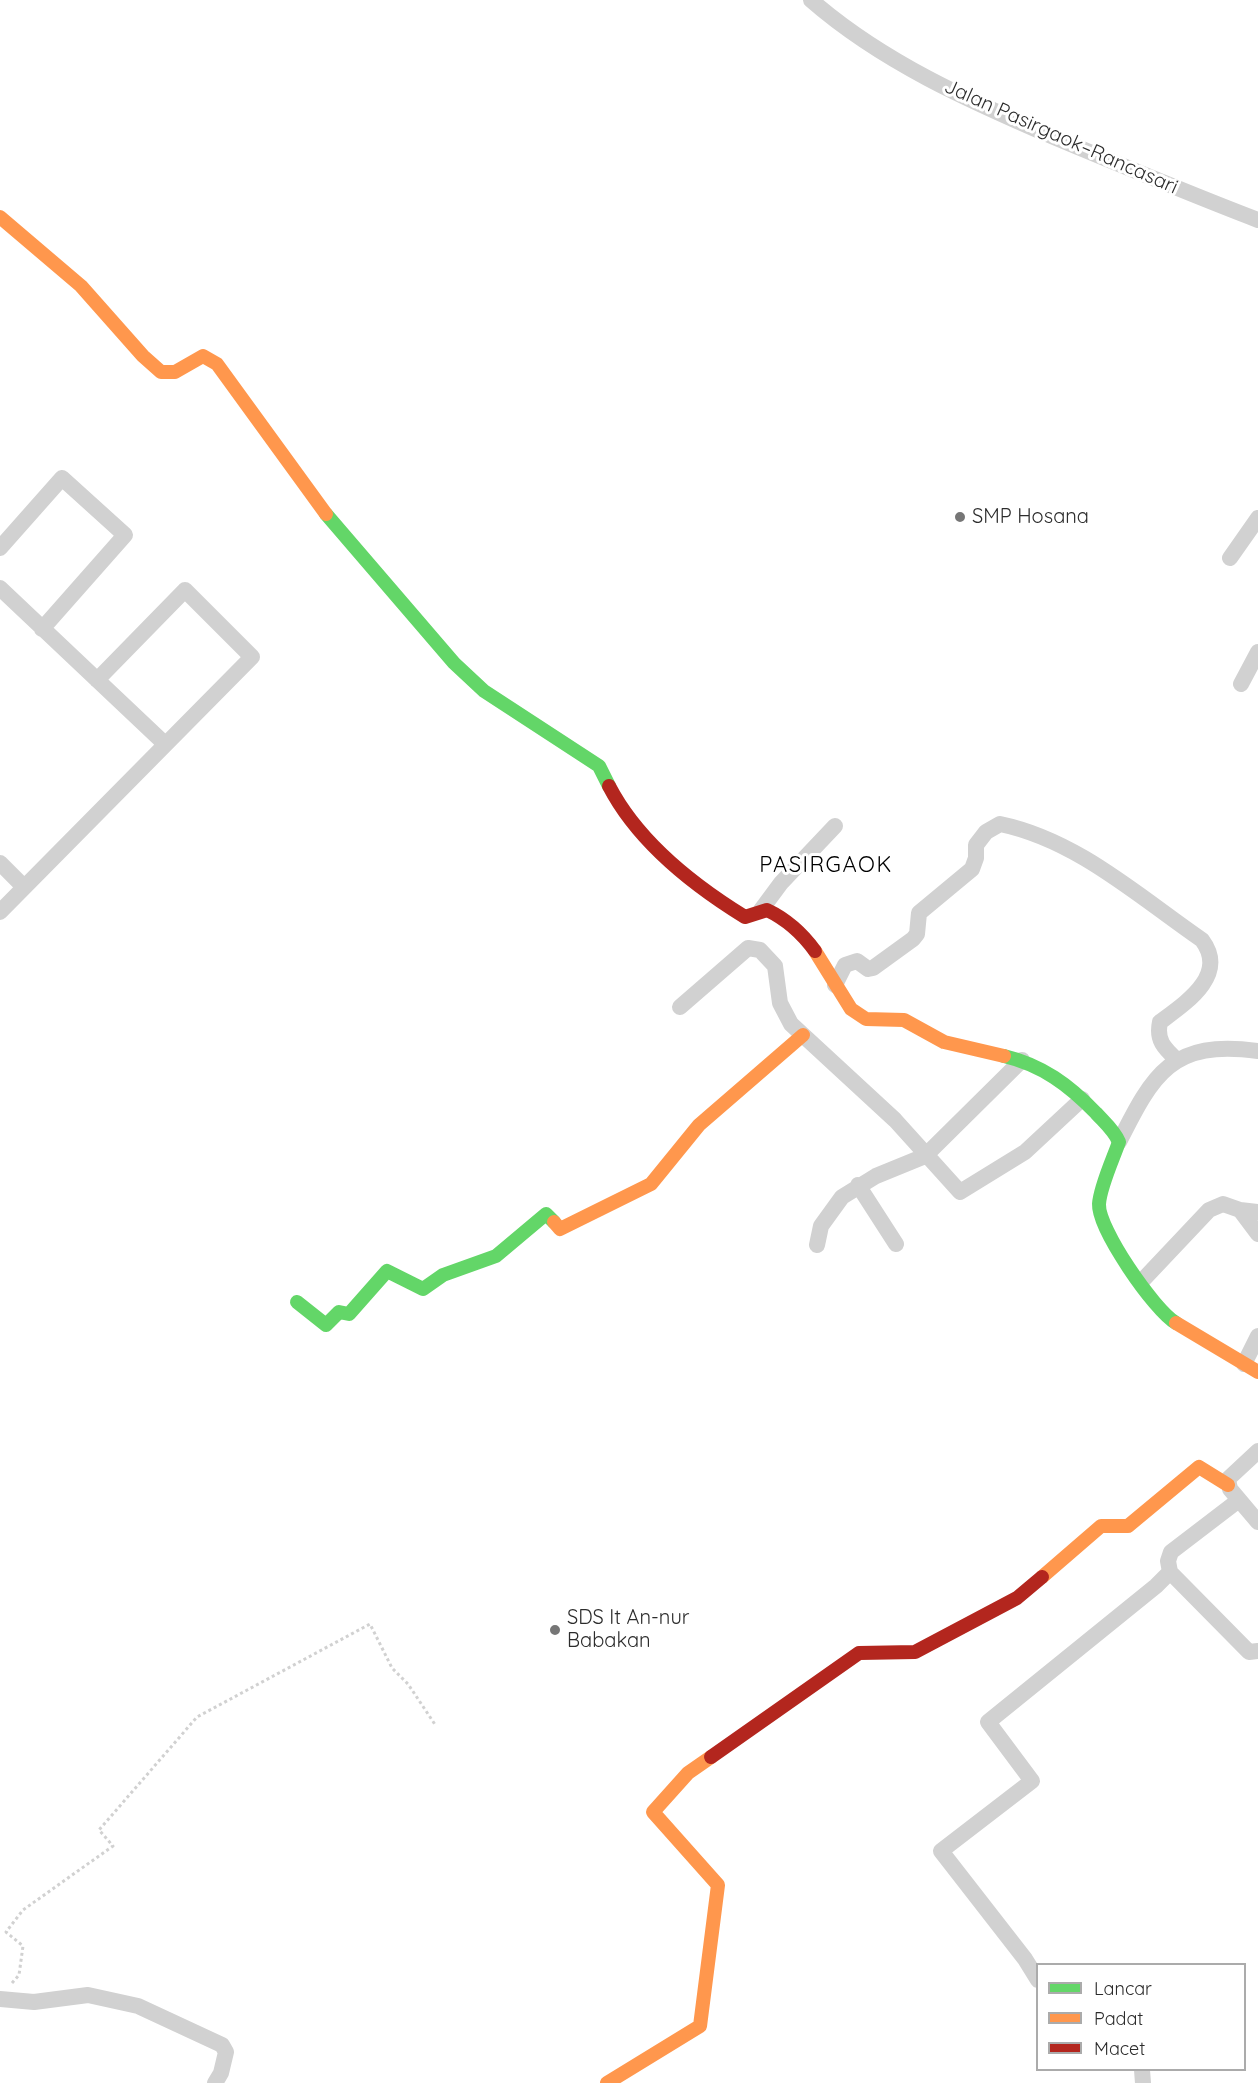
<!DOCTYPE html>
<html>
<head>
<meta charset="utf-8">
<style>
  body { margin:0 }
  #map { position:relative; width:1258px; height:2083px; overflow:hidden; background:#fff; font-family:Quicksand,sans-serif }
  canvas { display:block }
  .legend { position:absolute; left:1036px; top:1963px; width:210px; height:108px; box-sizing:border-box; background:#fff; border:2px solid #ababab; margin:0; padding:8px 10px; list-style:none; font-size:18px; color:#2c2c2c }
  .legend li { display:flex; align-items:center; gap:12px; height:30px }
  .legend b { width:30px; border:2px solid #ababab }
</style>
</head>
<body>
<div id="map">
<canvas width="1258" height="2083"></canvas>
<ul class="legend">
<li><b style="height:8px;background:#63d668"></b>Lancar</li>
<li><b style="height:8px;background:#ff974d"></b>Padat</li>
<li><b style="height:8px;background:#b3261e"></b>Macet</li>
</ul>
</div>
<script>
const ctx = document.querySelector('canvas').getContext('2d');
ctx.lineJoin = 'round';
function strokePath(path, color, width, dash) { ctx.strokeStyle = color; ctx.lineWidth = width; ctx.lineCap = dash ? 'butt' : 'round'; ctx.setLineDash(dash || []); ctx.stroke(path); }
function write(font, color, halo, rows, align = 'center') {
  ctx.font = font + ' Quicksand,sans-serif'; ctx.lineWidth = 6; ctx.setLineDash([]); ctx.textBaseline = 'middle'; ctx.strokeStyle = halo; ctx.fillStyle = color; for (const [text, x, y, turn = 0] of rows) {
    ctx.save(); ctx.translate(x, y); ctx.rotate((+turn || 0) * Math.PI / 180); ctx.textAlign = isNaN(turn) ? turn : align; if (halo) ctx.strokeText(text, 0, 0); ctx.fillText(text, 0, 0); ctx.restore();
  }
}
const path = new Path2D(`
  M12,1983L19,1975L23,1946L6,1932L23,1910L113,1846L99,1830L197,1717L370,1624L392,1668L408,1684L436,1726`);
const street = new Path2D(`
  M811,0C882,62 970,101 1056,138C1123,166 1190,194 1258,220
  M0,548L62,478L125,535L42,629
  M1230,558L1258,518
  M0,588L165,744
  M1241,684L1258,652
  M0,863L24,887
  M761,910L781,883L835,826
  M0,912L252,657L185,590L97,680
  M835,985L845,965L857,961L868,969L873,968L913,939L917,934L919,913L972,869L976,858V845L986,832L1000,824C1077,840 1138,896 1202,940C1228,975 1187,1002 1160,1022C1156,1040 1164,1048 1177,1060
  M680,1007L748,948L760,950L775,966L780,1003L791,1024L895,1120L960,1192L1025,1152L1082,1099
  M1119,1142C1153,1074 1172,1039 1258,1051
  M858,1185L896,1244
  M1240,1210L1258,1234
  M817,1245L821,1226L842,1197L876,1176L925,1156L1022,1060
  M1141,1282L1209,1210L1223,1204L1240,1210L1258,1212
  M1244,1364L1258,1336
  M1258,1451L1228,1479L1230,1489L1258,1522
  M1170,1572L1249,1652L1258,1651
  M1038,1980L1025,1959L941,1851L1032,1781L988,1722L1156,1586L1170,1572L1168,1561L1171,1552L1239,1500
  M0,1999L34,2002L88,1995L138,2006L222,2045L226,2052L221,2073L215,2083
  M1142,2070L1143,2083`);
const fast = new Path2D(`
  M326,514L454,663L484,691L599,766L609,786
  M1004,1056C1042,1065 1069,1085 1096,1113C1104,1122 1114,1130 1119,1142C1113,1159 1100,1187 1099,1204C1098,1229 1154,1310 1176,1323
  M297,1302L326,1325L339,1312L349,1314L387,1271L423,1289L443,1275L496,1256L546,1214L554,1222`);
const slow = new Path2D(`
  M0,217L81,286L143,356L161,372H175L203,356L217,364L326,514
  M815,951L851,1009L866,1019L904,1020L944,1042L1004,1056
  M554,1222L560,1229L651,1184L699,1125L803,1035
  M1176,1323L1258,1372
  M1042,1577L1101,1526H1128L1199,1467L1228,1485
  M607,2083L700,2026L718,1885L653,1812L688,1773L711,1757`);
const jam = new Path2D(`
  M609,786C638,842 693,885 745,917L767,910C788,920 802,933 815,951
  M711,1757L859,1653L915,1652L1017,1598L1042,1577`);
const markers = [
  [960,517,6,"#767676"],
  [555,1630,6,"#767676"]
];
const streetNames = [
  ["Jalan Pasirgaok–Rancasari",1061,137,24]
];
const poiNames = [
  ["SMP Hosana",972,517],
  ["SDS It An-nur",567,1618],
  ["Babakan",567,1641]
];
const quarterNames = [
  ["PASIRGAOK",826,865]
];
strokePath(path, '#d1d1d1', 3, [3, 3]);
strokePath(street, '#d1d1d1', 16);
strokePath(fast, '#63d668', 14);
strokePath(slow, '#ff974d', 14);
strokePath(jam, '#b3261e', 14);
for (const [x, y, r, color] of markers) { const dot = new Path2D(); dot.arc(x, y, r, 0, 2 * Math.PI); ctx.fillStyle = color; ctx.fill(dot); strokePath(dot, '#fff', 2); }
write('20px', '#2c2c2c', '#fff', streetNames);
write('20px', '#2c2c2c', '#fff', poiNames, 'left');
ctx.letterSpacing = '1.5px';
write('22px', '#000', '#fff', quarterNames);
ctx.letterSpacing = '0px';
</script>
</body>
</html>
